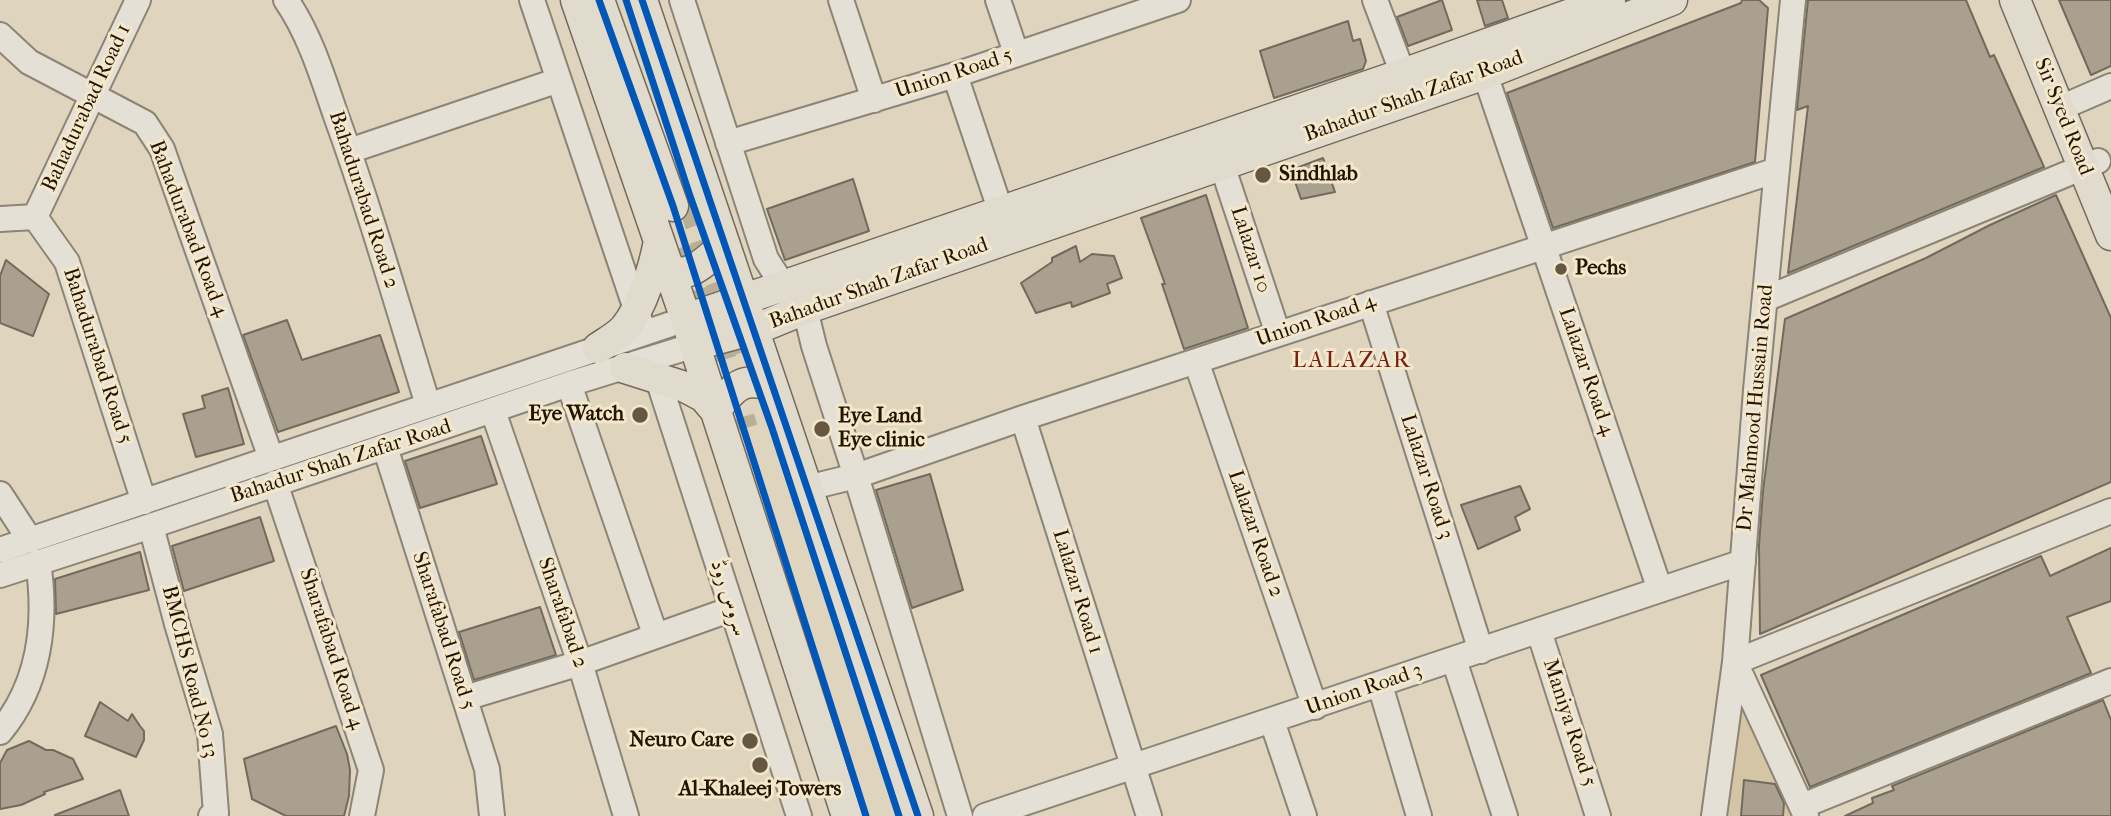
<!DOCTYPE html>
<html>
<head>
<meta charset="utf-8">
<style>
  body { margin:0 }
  canvas { display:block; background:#dfd4bd }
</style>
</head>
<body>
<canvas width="2111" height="816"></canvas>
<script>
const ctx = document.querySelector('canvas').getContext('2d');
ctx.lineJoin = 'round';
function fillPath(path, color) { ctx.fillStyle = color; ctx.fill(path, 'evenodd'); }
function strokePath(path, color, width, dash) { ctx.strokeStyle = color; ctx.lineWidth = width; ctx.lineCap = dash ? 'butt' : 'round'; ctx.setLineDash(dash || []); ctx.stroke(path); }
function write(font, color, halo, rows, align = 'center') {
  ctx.font = font + ' "IM FELL French Canon",Amiri,serif'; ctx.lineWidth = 6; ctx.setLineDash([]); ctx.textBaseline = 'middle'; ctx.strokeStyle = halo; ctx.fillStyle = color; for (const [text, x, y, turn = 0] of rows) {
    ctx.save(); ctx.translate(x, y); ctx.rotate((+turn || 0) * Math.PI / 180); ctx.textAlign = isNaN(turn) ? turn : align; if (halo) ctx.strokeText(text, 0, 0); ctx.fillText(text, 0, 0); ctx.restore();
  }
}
const green = new Path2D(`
  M1735,662L1806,816H1723Z`);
const building = new Path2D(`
  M1442,0L1452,30L1408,46L1397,17Z
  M1477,0H1502L1508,18L1485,26Z
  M1742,0H1759L1768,8L1755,162L1553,228L1507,93L1741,3Z
  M1808,0H1966L1990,57L1994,55L2044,167L1788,273L1808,106L1797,110Z
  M2059,0H2111V66L2091,75Z
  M1348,21L1353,41L1360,39L1366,61L1363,69L1274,98L1260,51Z
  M1323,158L1335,192L1301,199L1291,170Z
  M853,179L869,231L785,260L767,209Z
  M1206,195L1248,328L1184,349L1162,284H1165L1141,218Z
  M2056,195L2111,318V482L1760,634L1759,545L1763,491L1785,319L1926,258L1990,225Z
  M1076,246L1080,262L1092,254L1114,256L1122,278L1107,284L1110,293L1072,307L1071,302L1036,313L1021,283L1052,262V258Z
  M6,260L49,294L33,336L0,323V276Z
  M287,320L302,360L380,335L399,392L278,432L243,335Z
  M228,388L244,444L196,457L183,414L205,408L202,396Z
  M481,436L497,484L420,508L405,461Z
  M930,474L963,590L912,608L876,490Z
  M1520,486L1530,509L1515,517L1520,530L1478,549L1461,505Z
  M260,517L274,561L184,591L172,546Z
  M2111,548V601L2067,617L2091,673L1810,787L1761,675L2041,556L2050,576Z
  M140,552L149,590L56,614L55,579Z
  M540,607L556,655L474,680L459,632Z
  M2103,700L2111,720V816H1845L1873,803L1872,798L1894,790L1892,786Z
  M100,702L128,721L132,714L140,726L144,731V740L136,757L85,736Z
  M336,726L347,754L350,770L349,796L344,816H286L252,799L244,759Z
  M29,741L46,750H53L73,759L83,779L44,792L45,794L21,805L0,809V763L7,750Z
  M1744,780L1775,784L1784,803L1783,816H1741Z
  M120,790L129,816H55V815Z`);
const majorTunnel = new Path2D(`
  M690,196L761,397
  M686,246L743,429`);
const minor = new Path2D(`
  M286,0C309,33 322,75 335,113C370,209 398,308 428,405
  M532,0L640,321
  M682,0L766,259L784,287
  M841,0L874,100
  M998,0L1016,53
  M1375,0L1403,74
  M0,35L29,62L145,123L162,149L271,458
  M1485,74L1660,590
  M955,75L1001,212
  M2074,102L2111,86
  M728,143L955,75L1178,0
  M349,151L559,80
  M1222,165L1278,334
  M35,217L67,262L144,502
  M35,217L138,0
  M0,219L35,217
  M1765,299L2098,161
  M1371,303L1481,651
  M805,309L814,346L856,476L960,816
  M1196,361L1315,707
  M658,379L799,816
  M569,384L655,634
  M493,411L580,663L626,816
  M1023,418L1149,816
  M385,447L487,769L492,816
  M275,483L371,770L362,816
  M807,488L856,476L1023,418L1777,170
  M0,494L30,540
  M151,526L177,624L210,734L216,813L211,816
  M0,550L686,319
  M0,575L151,526L569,384L695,345
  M1539,631L1598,816
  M1454,660L1505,816
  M1380,685L1419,816
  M465,698L580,663L732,609
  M1272,721L1304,816
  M0,732C40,684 47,622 38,562
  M1802,806L2111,681
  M985,816L1743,562
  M1714,816L1735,662L1756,390L1793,0
  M1806,816L1735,662L2111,511`);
const major = new Path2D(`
  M576,0L686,319L847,816
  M599,0L673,206
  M642,0L918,816
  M2015,0L2111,235
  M666,265C686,286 709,257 725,245
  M686,319L1403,74L1610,0
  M695,345L761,327L805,309L1485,74L1672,0
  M598,348C607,342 618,336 625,328C642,307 654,268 659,241
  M625,368L685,387L704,397L715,410C736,386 740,377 772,385`);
const cycleway = new Path2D(`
  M599,0L673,206L866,816
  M626,0L690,196L772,428L899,816
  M642,0L918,816`);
const markers = [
  [1263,175,9,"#665742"],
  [1561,269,7,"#665742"],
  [640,415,9,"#665742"],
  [822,429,9,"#665742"],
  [750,741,9,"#665742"],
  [760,765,9,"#665742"]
];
const streetNames = [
  ["Union Road 5",954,74,-18],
  ["Bahadur Shah Zafar Road",1414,97,-20],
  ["Bahadurabad Road 1",87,108,-65],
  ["Sir Syed Road",2063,117,68],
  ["Bahadurabad Road 2",363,200,72],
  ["Bahadurabad Road 4",188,229,69],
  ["Lalazar 10",1250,250,72],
  ["Bahadur Shah Zafar Road",879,284,-20],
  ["Union Road 4",1316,321,-19],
  ["Bahadurabad Road 5",97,356,72],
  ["Lalazar Road 4",1586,372,71],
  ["Dr Mahmood Hussain Road",1756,408,-85],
  ["Bahadur Shah Zafar Road",341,462,-18],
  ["Lalazar Road 3",1426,477,72],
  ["Lalazar Road 2",1255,534,71],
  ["Lalazar Road 1",1077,592,73],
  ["سروس روڈ",728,598,72],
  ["Sharafabad 2",562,613,71],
  ["Sharafabad Road 5",443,631,72],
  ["Sharafabad Road 4",331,649,72],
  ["BMCHS Road No 13",189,672,76],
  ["Union Road 3",1364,690,-19],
  ["Maniya Road 5",1569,723,72]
];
const poiNames = [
  ["Sindhlab",1279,175],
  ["Pechs",1575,269],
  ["Eye Watch",624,415,"right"],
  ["Eye Land",838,417],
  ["Eye clinic",838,441],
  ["Neuro Care",734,741,"right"],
  ["Al-Khaleej Towers",760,790,"center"]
];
const neighbourhoodNames = [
  ["LALAZAR",1352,361]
];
fillPath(green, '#d3c5a5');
fillPath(building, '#a9a090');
strokePath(building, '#726a5c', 2);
strokePath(majorTunnel, '#baae97', 30, [30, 15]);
strokePath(minor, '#8c8475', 28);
strokePath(major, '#726a5c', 33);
strokePath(minor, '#e5e0d5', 24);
strokePath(major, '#e1dbcd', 30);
strokePath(cycleway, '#0057b8', 7);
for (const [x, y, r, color] of markers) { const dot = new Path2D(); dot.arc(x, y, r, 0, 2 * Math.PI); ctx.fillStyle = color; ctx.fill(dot); strokePath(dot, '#f3e7cc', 2.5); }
write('21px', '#251400', '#f3e7cc', streetNames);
write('bold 21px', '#251400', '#f3e7cc', poiNames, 'left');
ctx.letterSpacing = '2px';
write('23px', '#7a1f14', '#f3e7cc', neighbourhoodNames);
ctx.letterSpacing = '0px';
</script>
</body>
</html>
